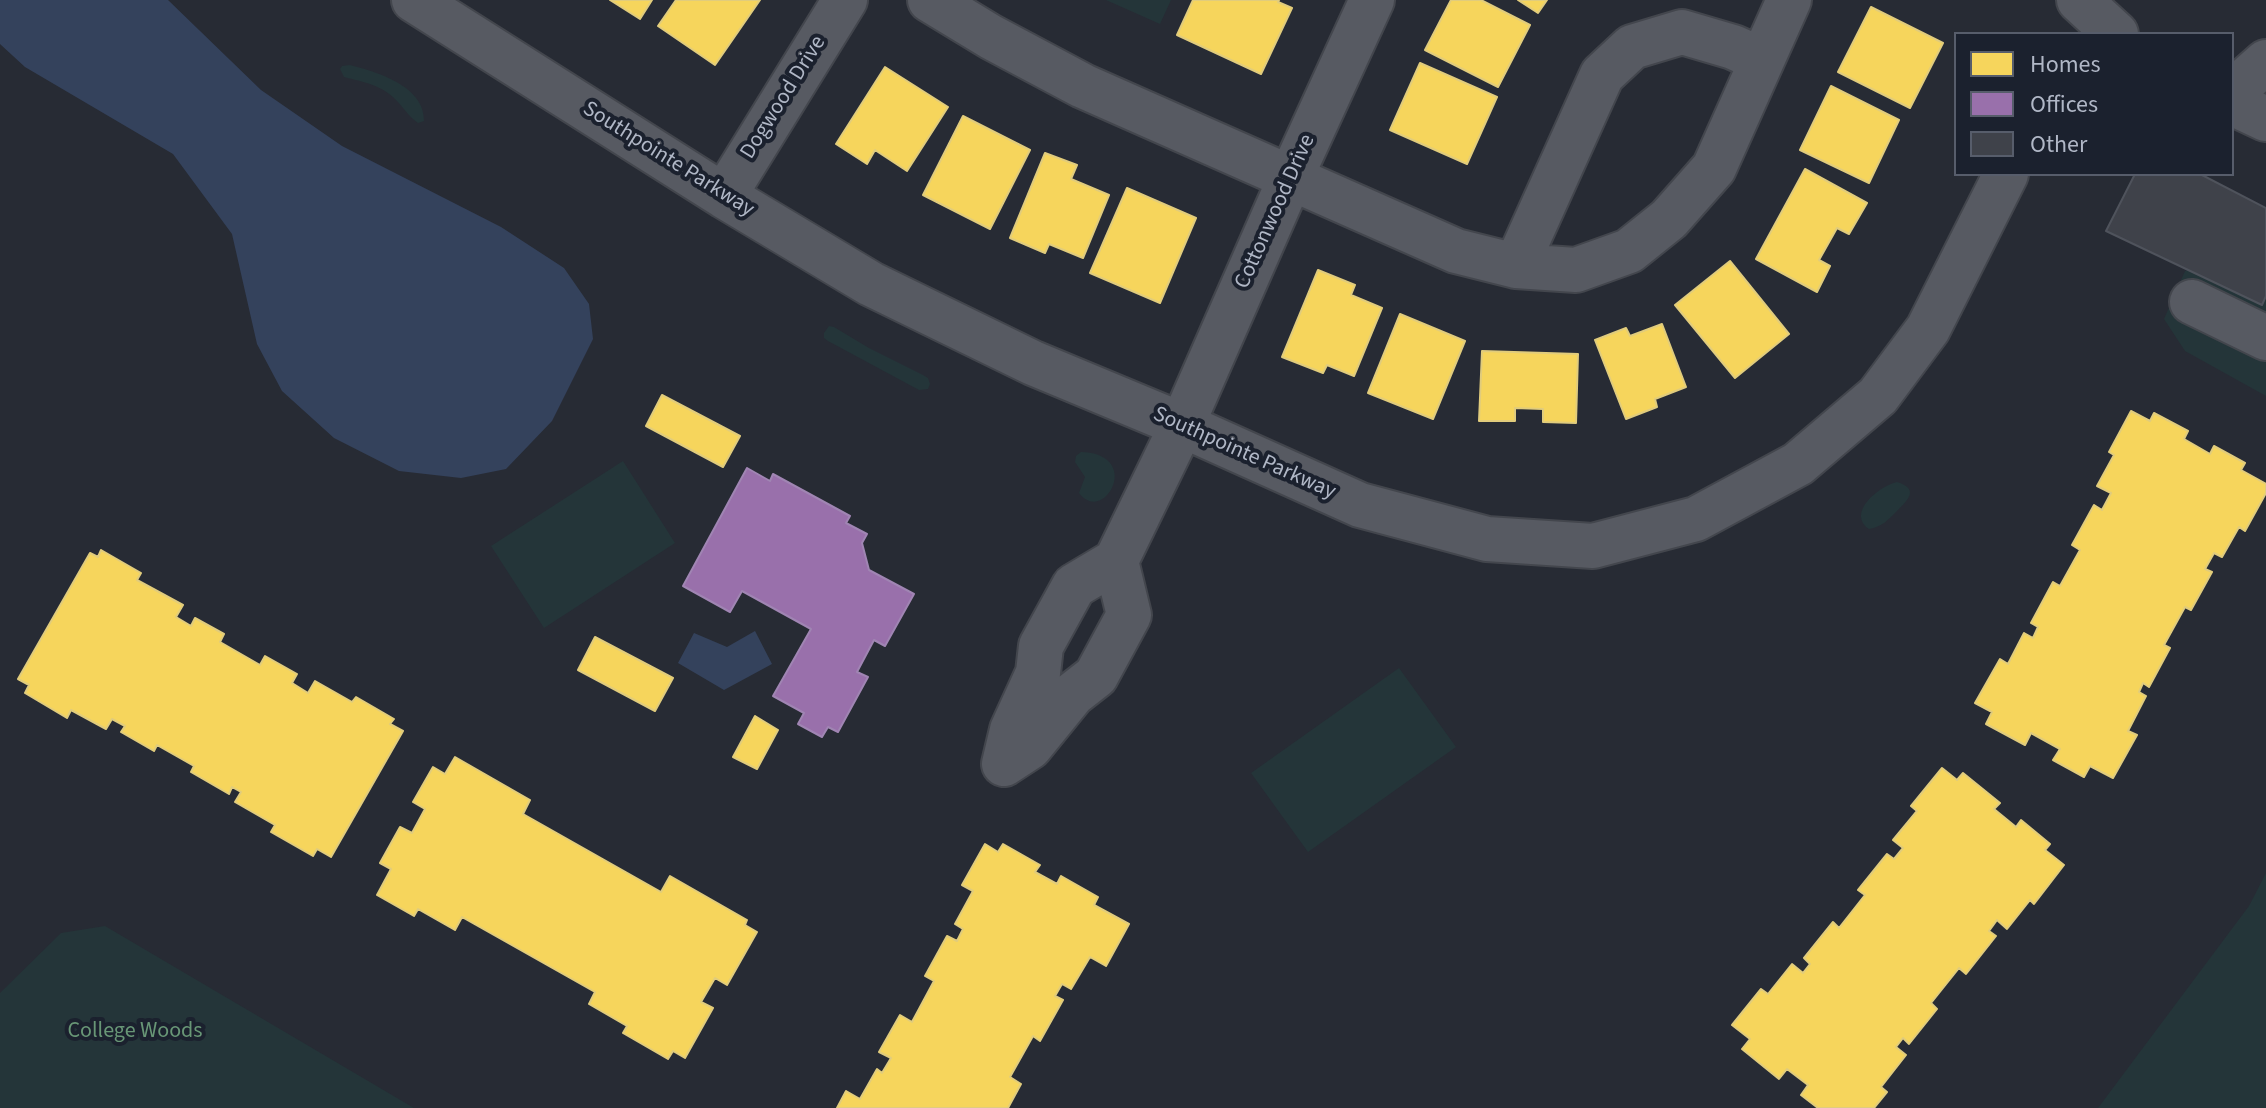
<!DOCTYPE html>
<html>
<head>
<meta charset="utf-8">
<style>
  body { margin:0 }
  #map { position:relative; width:2266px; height:1108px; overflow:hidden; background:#272b34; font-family:"Source Sans 3",sans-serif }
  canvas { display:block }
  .legend { position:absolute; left:1954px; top:32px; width:280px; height:144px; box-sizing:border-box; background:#1b212e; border:2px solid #575d6b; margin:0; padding:10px 14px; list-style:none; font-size:24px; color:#b0b7c6 }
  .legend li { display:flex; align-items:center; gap:16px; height:40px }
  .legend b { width:40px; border:2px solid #575d6b }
</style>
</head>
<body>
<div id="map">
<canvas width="2266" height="1108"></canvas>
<ul class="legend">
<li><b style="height:22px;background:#f6d55c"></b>Homes</li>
<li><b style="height:22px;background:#9970ab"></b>Offices</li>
<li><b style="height:22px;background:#3f424a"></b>Other</li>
</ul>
</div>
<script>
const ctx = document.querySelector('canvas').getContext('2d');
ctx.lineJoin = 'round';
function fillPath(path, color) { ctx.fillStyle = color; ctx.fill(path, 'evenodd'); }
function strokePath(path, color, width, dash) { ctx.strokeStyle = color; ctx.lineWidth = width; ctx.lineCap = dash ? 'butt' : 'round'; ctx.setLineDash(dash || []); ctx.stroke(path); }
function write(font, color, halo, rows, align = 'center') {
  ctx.font = font + ' "Source Sans 3",sans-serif'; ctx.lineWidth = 8; ctx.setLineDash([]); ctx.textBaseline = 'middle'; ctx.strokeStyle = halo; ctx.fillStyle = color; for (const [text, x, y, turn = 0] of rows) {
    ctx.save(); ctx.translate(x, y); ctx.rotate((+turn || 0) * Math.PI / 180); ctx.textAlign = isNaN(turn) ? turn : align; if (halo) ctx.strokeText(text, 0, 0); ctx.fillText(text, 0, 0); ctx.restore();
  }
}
const green = new Path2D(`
  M1106,0H1171L1160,24Z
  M350,65C377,72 425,86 424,121L418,123C409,117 404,108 396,100C382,85 363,82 344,77L340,69L342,66Z
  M2230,260L2266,281V396L2185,351L2164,319L2185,271Z
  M829,326L834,327L869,348L923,375L928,378L930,384L928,389L919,390L828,341L824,338V333Z
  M1081,452C1144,454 1104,526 1079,493L1085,477L1075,462L1076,456Z
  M623,461L675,543L544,628L491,546Z
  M1897,482C1919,489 1909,499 1897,511C1888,520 1882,527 1869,529C1846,513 1879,486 1897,482Z
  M1399,668L1456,747L1308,852L1251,773Z
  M2266,873V1108H2098L2249,906Z
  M105,926L414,1108H0V993L61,933Z`);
const water = new Path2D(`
  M0,0H168L261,90L342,146L501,227L564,268L589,304L593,339L552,421L506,469L461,478L399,471L334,438L282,391L257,344L232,234L173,154L25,67L0,44Z
  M755,631L772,664L724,690L678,663L694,633L727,647Z`);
const homes = new Path2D(`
  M610,0H652L640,19Z
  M676,0H760L715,65L658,26Z
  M1193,0H1279L1278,2L1292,8L1261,74L1177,35Z
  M1451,0H1481L1530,25L1498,87L1425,50Z
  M1518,0H1547L1538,13Z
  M1871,7L1943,43L1910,108L1838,72Z
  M1420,63L1497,97L1467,164L1390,130Z
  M885,67L948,107L907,171L875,150L867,164L836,144Z
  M1831,86L1899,120L1869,183L1800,150Z
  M963,116L1030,150L990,229L923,195Z
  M1045,153L1077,165L1071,179L1109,195L1083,258L1049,244L1045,253L1010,238Z
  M1805,169L1867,203L1849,234L1837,228L1819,260L1830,266L1817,292L1756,259Z
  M1127,188L1196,218L1160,303L1090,273Z
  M1730,261L1789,334L1735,378L1675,305Z
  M1318,270L1355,285L1351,295L1382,308L1354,376L1327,365L1323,373L1282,357Z
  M1400,314L1465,341L1433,419L1368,393Z
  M1662,324L1686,387L1655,399L1657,407L1626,419L1595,340L1626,328L1630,336Z
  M1482,351L1578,354L1576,423L1543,422V409L1515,408V421H1479Z
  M662,395L740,436L723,467L646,426Z
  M2131,411L2150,421L2154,413L2188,431L2184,439L2210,454L2214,446L2245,463L2241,470L2266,484V493L2245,531L2239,527L2222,557L2214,553L2205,569L2212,572L2191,610L2185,607L2164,645L2170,648L2149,687L2143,683L2139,692L2146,696L2128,731L2137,735L2113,778L2090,766L2084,777L2053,760L2060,749L2031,733L2025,745L1986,724L1992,712L1975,703L2000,659L2008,664L2024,633L2033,638L2038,627L2031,623L2053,582L2060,586L2080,550L2072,545L2094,505L2102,510L2111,493L2097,486L2114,455L2109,452Z
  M101,550L141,573L137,580L183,605L176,617L191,626L195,618L224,634L220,642L260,665L265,656L297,674L292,683L308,693L315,681L352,702L356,697L394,719L390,724L403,731L331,857L317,849L313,856L271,832L275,825L235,802L241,792L232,787L229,794L191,772L194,766L157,745L154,751L121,732L125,726L112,719L106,729L71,710L67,718L25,693L29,685L18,679L90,553L98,557Z
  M595,637L673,678L655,711L578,670Z
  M755,716L778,730L757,769L733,757Z
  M455,757L530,800L523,814L661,892L670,876L747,920L745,925L757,932L727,985L715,978L701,1002L713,1008L685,1058L673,1051L668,1059L623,1033L627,1026L589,1004L595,992L462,917L455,930L418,909L414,916L377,895L391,869L380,863L400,827L412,833L425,809L413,802L433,767L445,774Z
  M1942,768L1957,780L1963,773L2000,803L1994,809L2016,827L2021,820L2050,844L2045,850L2064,865L2034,904L2030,900L2007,929L1997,920L1989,931L1996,936L1966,974L1959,968L1931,1003L1937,1009L1909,1044L1903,1038L1896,1047L1906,1055L1881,1087L1887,1092L1874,1108H1818L1801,1095L1808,1085L1787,1069L1779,1079L1742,1049L1750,1039L1732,1025L1761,989L1768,994L1792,964L1803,973L1810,964L1804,958L1833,922L1839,928L1865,895L1858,890L1887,854L1894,859L1903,848L1893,840L1917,811L1911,806Z
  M985,844L998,852L1003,844L1040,865L1035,872L1057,884L1061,876L1098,897L1094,905L1129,924L1106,966L1090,957L1071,989L1062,984L1055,996L1063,1000L1040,1041L1033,1036L1010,1077L1021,1084L1008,1108H837L846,1091L860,1099L877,1069L882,1073L891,1058L879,1052L900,1015L912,1022L934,981L925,976L947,936L957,941L963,929L955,924L973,891L962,885Z`);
const offices = new Path2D(`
  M747,468L770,481L773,474L850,516L846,523L867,534L862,543L869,570L914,594L885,646L874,640L857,672L868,677L838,732L828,727L822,737L798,724L804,713L773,696L811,629L742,591L730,612L683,586Z`);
const building = new Path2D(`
  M2135,174H2200L2266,208V296L2262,305L2106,231Z`);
const minor = new Path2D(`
  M414,0L724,196L871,284L1033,363L1182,425L1360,505L1487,539L1593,546L1696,519L1798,464L1878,396L1928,329L2006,174
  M930,0L991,37L1083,86L1456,251L1516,266L1576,270L1629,251L1669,219L1714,168L1789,0
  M2079,0L2116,34
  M2232,92L2266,62
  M2232,103L2266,119
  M724,196L845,0
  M1516,266L1602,75L1632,47L1682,32L1733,47L1762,60
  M2192,302L2266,338
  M1004,764L1012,730L1038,673L1041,646L1074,586L1116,561L1182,425L1290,179L1372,0
  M1004,764L1030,747L1073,694L1096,676L1129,615L1116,561`);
const streetNames = [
  ["Dogwood Drive",784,98,-58],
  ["Southpointe Parkway",668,160,32],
  ["Cottonwood Drive",1276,212,-66],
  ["Southpointe Parkway",1244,454,24]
];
const parkNames = [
  ["College Woods",135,1032]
];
fillPath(green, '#243539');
fillPath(water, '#34425c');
fillPath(homes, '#f6d55c');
strokePath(homes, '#e1cc7c', 2);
fillPath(offices, '#9970ab');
strokePath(offices, '#a085b3', 2);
fillPath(building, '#3f424a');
strokePath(building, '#4f535c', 2);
strokePath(minor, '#43464d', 48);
strokePath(minor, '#575a62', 44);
write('22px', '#b0b7c6', '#1b212e', streetNames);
write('22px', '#689676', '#1b212e', parkNames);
</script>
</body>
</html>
